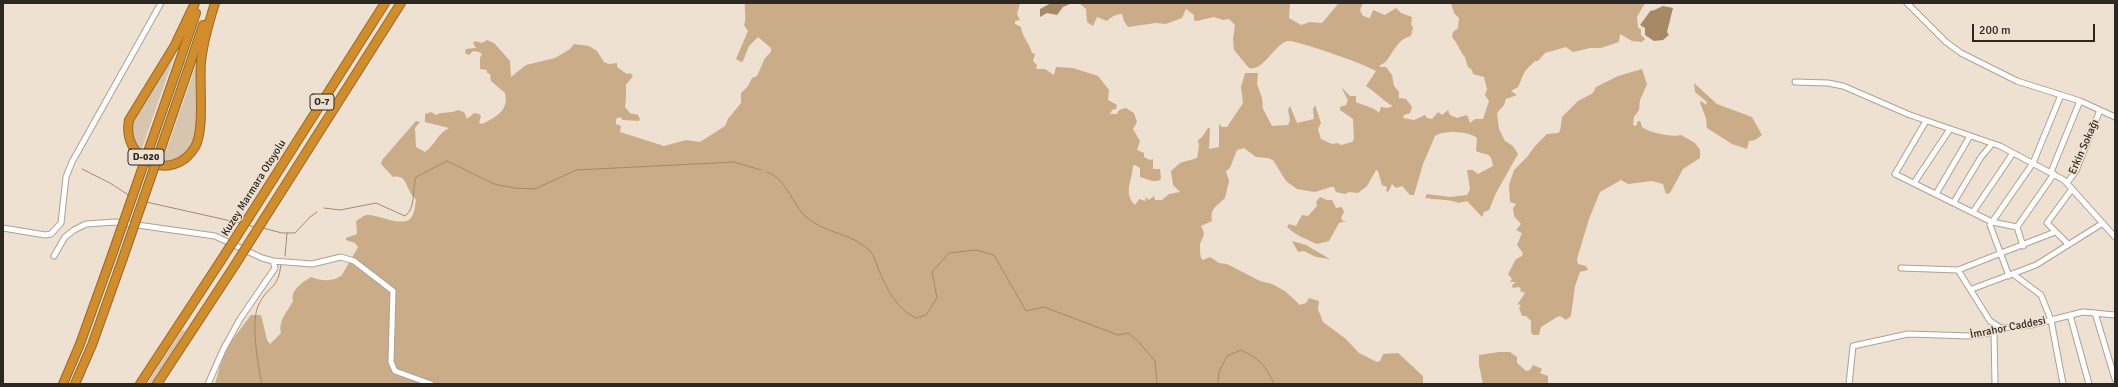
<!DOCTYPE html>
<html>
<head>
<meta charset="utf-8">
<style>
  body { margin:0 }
  #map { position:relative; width:2118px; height:387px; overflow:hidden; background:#eee1d2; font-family:Signika,sans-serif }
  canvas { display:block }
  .frame { position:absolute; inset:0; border:4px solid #2c2721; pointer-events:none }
  .scale { position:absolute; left:1972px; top:24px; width:123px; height:18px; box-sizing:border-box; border:2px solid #2c2721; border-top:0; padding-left:5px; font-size:12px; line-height:14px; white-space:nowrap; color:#2c2721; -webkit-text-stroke:3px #eee1d2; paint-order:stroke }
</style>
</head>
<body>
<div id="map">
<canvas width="2118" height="387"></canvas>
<div class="frame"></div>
<div class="scale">200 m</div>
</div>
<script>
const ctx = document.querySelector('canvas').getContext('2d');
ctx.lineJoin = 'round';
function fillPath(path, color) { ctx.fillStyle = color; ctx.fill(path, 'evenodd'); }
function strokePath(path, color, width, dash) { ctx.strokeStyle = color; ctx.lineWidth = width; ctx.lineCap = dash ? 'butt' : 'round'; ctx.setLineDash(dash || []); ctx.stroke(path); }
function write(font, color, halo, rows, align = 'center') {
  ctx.font = font + ' Signika,sans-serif'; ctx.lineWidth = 3; ctx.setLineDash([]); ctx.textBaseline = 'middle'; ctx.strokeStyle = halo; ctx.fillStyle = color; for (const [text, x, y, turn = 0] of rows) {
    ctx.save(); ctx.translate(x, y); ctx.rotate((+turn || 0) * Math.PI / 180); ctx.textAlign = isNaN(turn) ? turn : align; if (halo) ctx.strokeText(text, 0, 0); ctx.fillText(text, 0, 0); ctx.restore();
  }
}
const green = new Path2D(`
  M174,54H175L140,154L132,140L133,118Z
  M197,62L199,63L198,132C193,153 182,160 162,163Z
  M182,330H184L185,332L151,384H147Z`);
const forest = new Path2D(`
  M745,3H1020L1017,14L1020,20L1015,21V24L1021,27C1022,37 1030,44 1032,53L1035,54L1033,61L1037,65L1036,69H1045L1054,75L1056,67L1073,68L1098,76L1109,90L1108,100L1117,105L1116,109L1112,110L1110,114H1117L1119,110L1126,108L1134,113L1137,122L1133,129L1140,141L1137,150L1144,153V157L1150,160L1153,159V169H1160L1161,179C1155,184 1148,179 1140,177V168L1135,165L1133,166C1132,181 1123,193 1135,205L1139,199L1146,201L1145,197L1149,200L1154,196L1155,200H1162L1169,194L1180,192L1173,185L1171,171L1180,163L1197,158L1199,146L1198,140L1202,137L1208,128H1210L1209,149L1219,147V124L1222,127H1227L1243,103L1241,87L1245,73H1258L1257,84L1262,98L1263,109L1272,126L1288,125L1290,120L1288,110L1290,106L1297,123L1314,119L1313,109L1315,105L1321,123L1318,129L1321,139L1332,144L1338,143L1341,145L1352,142L1354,139L1353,119L1340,110V107L1346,105L1348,100L1341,87L1350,96H1356V102C1362,105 1376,108 1379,113L1381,107L1387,108L1393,106C1383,101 1377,93 1366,86L1376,71C1368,65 1294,39 1287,41C1273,46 1264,71 1249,68L1234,50L1233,39L1235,25L1229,19L1223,20L1214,17L1197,21L1194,20V15L1186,9L1182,18L1166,24L1156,23L1128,27L1124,21L1122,14C1116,14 1111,17 1107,21L1097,17L1093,26L1087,22L1086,9L1079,3H1290L1289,18L1301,25L1310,22L1322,23C1328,16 1333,10 1339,3H1363L1360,10L1363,16L1370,18L1373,10L1385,15L1396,8L1401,13L1412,17L1411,25L1413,27L1411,36C1393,40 1391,63 1380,65V67H1386L1392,75L1394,86L1399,92V98L1406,99L1412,107L1410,113L1404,115L1403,118L1414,120L1425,115L1427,118L1432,119L1438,112L1442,115L1448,110L1450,115L1457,118L1467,115L1470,123L1475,119H1483L1489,101L1485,95L1487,89L1484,77L1473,74L1472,70L1468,67L1465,57C1462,55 1457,42 1452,37L1453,32L1458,28L1459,18L1454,13L1451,3H1645L1637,17L1638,27L1641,30V35L1645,39L1642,42L1632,41L1620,34L1619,42L1601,48H1590L1573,52L1566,47L1545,53L1538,61H1535L1525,71L1518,87L1511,91L1517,95L1506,99L1504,105L1497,113L1499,129L1505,141L1513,146L1518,154L1496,193L1489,210L1484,212L1482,217L1467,201L1458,203C1452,199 1433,200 1425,198L1427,194L1450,197L1467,195L1470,189L1467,170H1473L1478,174L1493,166C1491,151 1487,156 1476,151L1477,138C1468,131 1444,130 1435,136L1423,164L1414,195H1410L1402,186L1396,188L1392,184L1388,192L1386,191L1387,187L1382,185L1378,171L1376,170L1367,186L1358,193L1349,192L1345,194L1336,192L1334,187H1331L1315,192L1297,189L1286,181L1273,160L1268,158L1256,157L1244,148L1237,150L1230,168L1226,171L1229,181L1225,198C1217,206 1210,208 1212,221L1201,226C1207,237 1202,236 1200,245C1200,249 1200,254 1201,258L1203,260L1210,257L1219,263L1227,264L1260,281L1272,284L1285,291L1300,305L1306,303L1309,298L1319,301L1318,309L1323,322L1346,339L1359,353L1377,362L1380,361L1383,354L1398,353L1423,376V384H215L220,366L229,344L251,315H261L267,340L270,344L281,333C278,320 288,311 293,301C290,290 303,282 311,277C320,281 334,282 342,275L358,247L355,243L346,240V238L357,234L356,221C360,219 362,216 367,215C377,214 403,228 411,218C415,212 415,206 416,200C415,198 411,195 410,192C406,185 405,174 393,177L381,164L382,160L416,121L420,122L415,128L416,147L425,152C435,145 438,133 449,128C441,126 433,124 425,122V114L431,112L436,115C443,111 450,114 458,110L464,112L467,119L474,113L479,114L481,116L479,123L482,124C496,117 509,111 505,93L491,81L490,74L487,73V70L480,69V58L482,54L479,52L473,51L469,55L465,53L466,49L476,48L473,43L475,41L482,43L487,40L494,43L510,61L511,77L526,65L555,58L570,49L574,44L589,46L597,51L604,62L609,64L617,63V67L627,74L630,73L633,76L626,85V98L625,107L630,113L638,115L640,119L639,121L623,120L620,117L616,119V124L621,126L620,132L664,146L686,140L700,142L725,126L728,119L741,103V93L748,86L752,78L757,76L765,58L771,52V48L758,37L749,46L743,61L741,62L736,59L748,31L744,25C747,18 744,11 745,3Z
  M1642,69L1647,84L1640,100L1639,110L1634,117L1633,125L1636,126L1638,121H1640L1642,127C1647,132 1673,138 1681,135L1695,143L1700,150V158L1683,169L1670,193L1666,194L1663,184L1652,181L1628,184L1621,180L1600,192L1589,219L1577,259L1578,264L1586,266L1588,270L1580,272L1575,286L1571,316L1566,320L1560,316L1557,317L1541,327L1539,335H1533L1531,332V321L1526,316H1522L1519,308L1521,306L1519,304L1517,305L1525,293L1520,291L1521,289L1519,287L1513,288L1512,285L1516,282H1510L1512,279L1508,274L1516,259L1522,256L1523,253L1517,245L1522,233L1516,230L1521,224L1514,216L1513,208L1516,204L1510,202L1509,185L1514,170L1527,157L1535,146L1547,134L1558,133L1560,131L1562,117L1578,101L1593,93L1596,87L1618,76Z
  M1694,83L1717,104L1752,117L1762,135L1755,140L1749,141L1747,149L1732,144L1707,128L1706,118L1700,103L1701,101L1706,105L1707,102L1695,92Z
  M1320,197L1327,200H1332L1336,208L1342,207L1344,212L1341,218L1343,221H1347L1339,223L1329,241L1317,244C1306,239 1295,235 1287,227L1289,224L1296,226L1302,215L1308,216L1317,206L1316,202Z
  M1292,241L1306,245L1330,259L1316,257L1304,251L1298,252Z
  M1499,352H1510L1517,357V363L1526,371L1530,370L1533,365L1542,369L1540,373L1548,376V384H1483L1479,365V355Z`);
const water = new Path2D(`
  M1051,3H1072L1063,7L1057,15L1047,13L1040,17V9Z
  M1663,6L1673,8L1667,32L1669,35L1663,40L1654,41L1645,35V28L1640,25L1651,10L1652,11Z`);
const stream = new Path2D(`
  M82,169L110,183L130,196
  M767,172C786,178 792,204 806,217C825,234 854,233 871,252C874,256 876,263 878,268C887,289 895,307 916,318L926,315L937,298L932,272L949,253L976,250L994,255L1026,311L1044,307L1118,335L1128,333L1138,341L1155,361L1157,384
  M146,202L240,223
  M324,208L340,210L376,203L405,216C416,208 412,190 416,177L447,161L494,184L514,188L535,189L576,170L734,162L761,170
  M247,225L256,227
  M263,228L282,233H295L310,217L317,212
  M285,256L287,233
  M262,384C258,366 250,320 259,304C269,284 278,291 281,264
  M1218,384L1219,372L1227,356L1241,350C1259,358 1266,366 1274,384`);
const minor = new Path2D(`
  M1907,3L1946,42L1961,53L2017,81L2080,101L2115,117
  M1795,82L1828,83L1843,86L1910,115L2000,146L2064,180L2115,237
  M1926,121L1895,174L1992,222L2017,227
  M2051,172L2080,101
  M1914,183L1950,129
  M2067,183L2076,171L2100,110
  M1936,194L1970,136
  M1954,202L1981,157L1992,144
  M1973,212L2013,153
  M3,228L45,235L51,234L61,223L66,177L72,162L161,3
  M2068,244L2047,223L2072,189
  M2023,246L2017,227L2054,174
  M54,256L65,237L74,230L86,224L116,222L215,236L262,258L273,261L312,264L341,257L354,261L393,291L391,362L395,371L431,384
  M1901,268L1958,270L2055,232
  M1958,270L1990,321L2001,328
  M2013,274L2041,295L2051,320L2063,384
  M2009,276L1990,225L2033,163L2061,95
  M1972,289L2036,265L2103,223
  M2095,313L2115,379
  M2070,315L2089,384
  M1994,332L1995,384
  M208,384L223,350L240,319L275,268L273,261
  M1849,384L1853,346L1908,334L1970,336L1994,332L2001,328L2031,325L2083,312L2115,315`);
const highway = new Path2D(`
  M195,3L175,45L129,120C121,161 173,184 195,147C205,130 199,84 201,62C203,42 209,22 215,3
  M180,60L196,13
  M190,64L203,25
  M249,217L385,3
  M264,219L401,3
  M63,384L80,344L112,255
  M75,384L92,345L123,258
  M140,384L220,262
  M157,384L235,265`);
const highwayBridge = new Path2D(`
  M112,255L180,60
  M123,258L190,64
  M220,262L249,217
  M235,265L264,219`);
const shields = [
  [322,102,24],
  [146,157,36]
];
const shieldNames = [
  ["O-7",322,102],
  ["D-020",146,157]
];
const streetNames = [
  ["Erkin Sokağı",2084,147,-66],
  ["Kuzey Marmara Otoyolu",254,188,-58],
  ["İmrahor Caddesi",2008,328,-11]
];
fillPath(green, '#d8c5af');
fillPath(forest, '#caac88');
fillPath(water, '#a78967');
strokePath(stream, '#a78967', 1);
strokePath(minor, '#ada193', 7);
strokePath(highway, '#976928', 10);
strokePath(minor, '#fff', 5);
strokePath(highway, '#d18d2c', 8);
strokePath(highwayBridge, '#976928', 10, []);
strokePath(highwayBridge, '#d18d2c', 8);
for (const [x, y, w] of shields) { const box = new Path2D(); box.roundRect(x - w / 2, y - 8, w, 16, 3); ctx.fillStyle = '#eee1d2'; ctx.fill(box); strokePath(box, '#2c2721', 1); }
write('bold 10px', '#2c2721', null, shieldNames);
write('11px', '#2c2721', '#eee1d2', streetNames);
</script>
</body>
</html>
